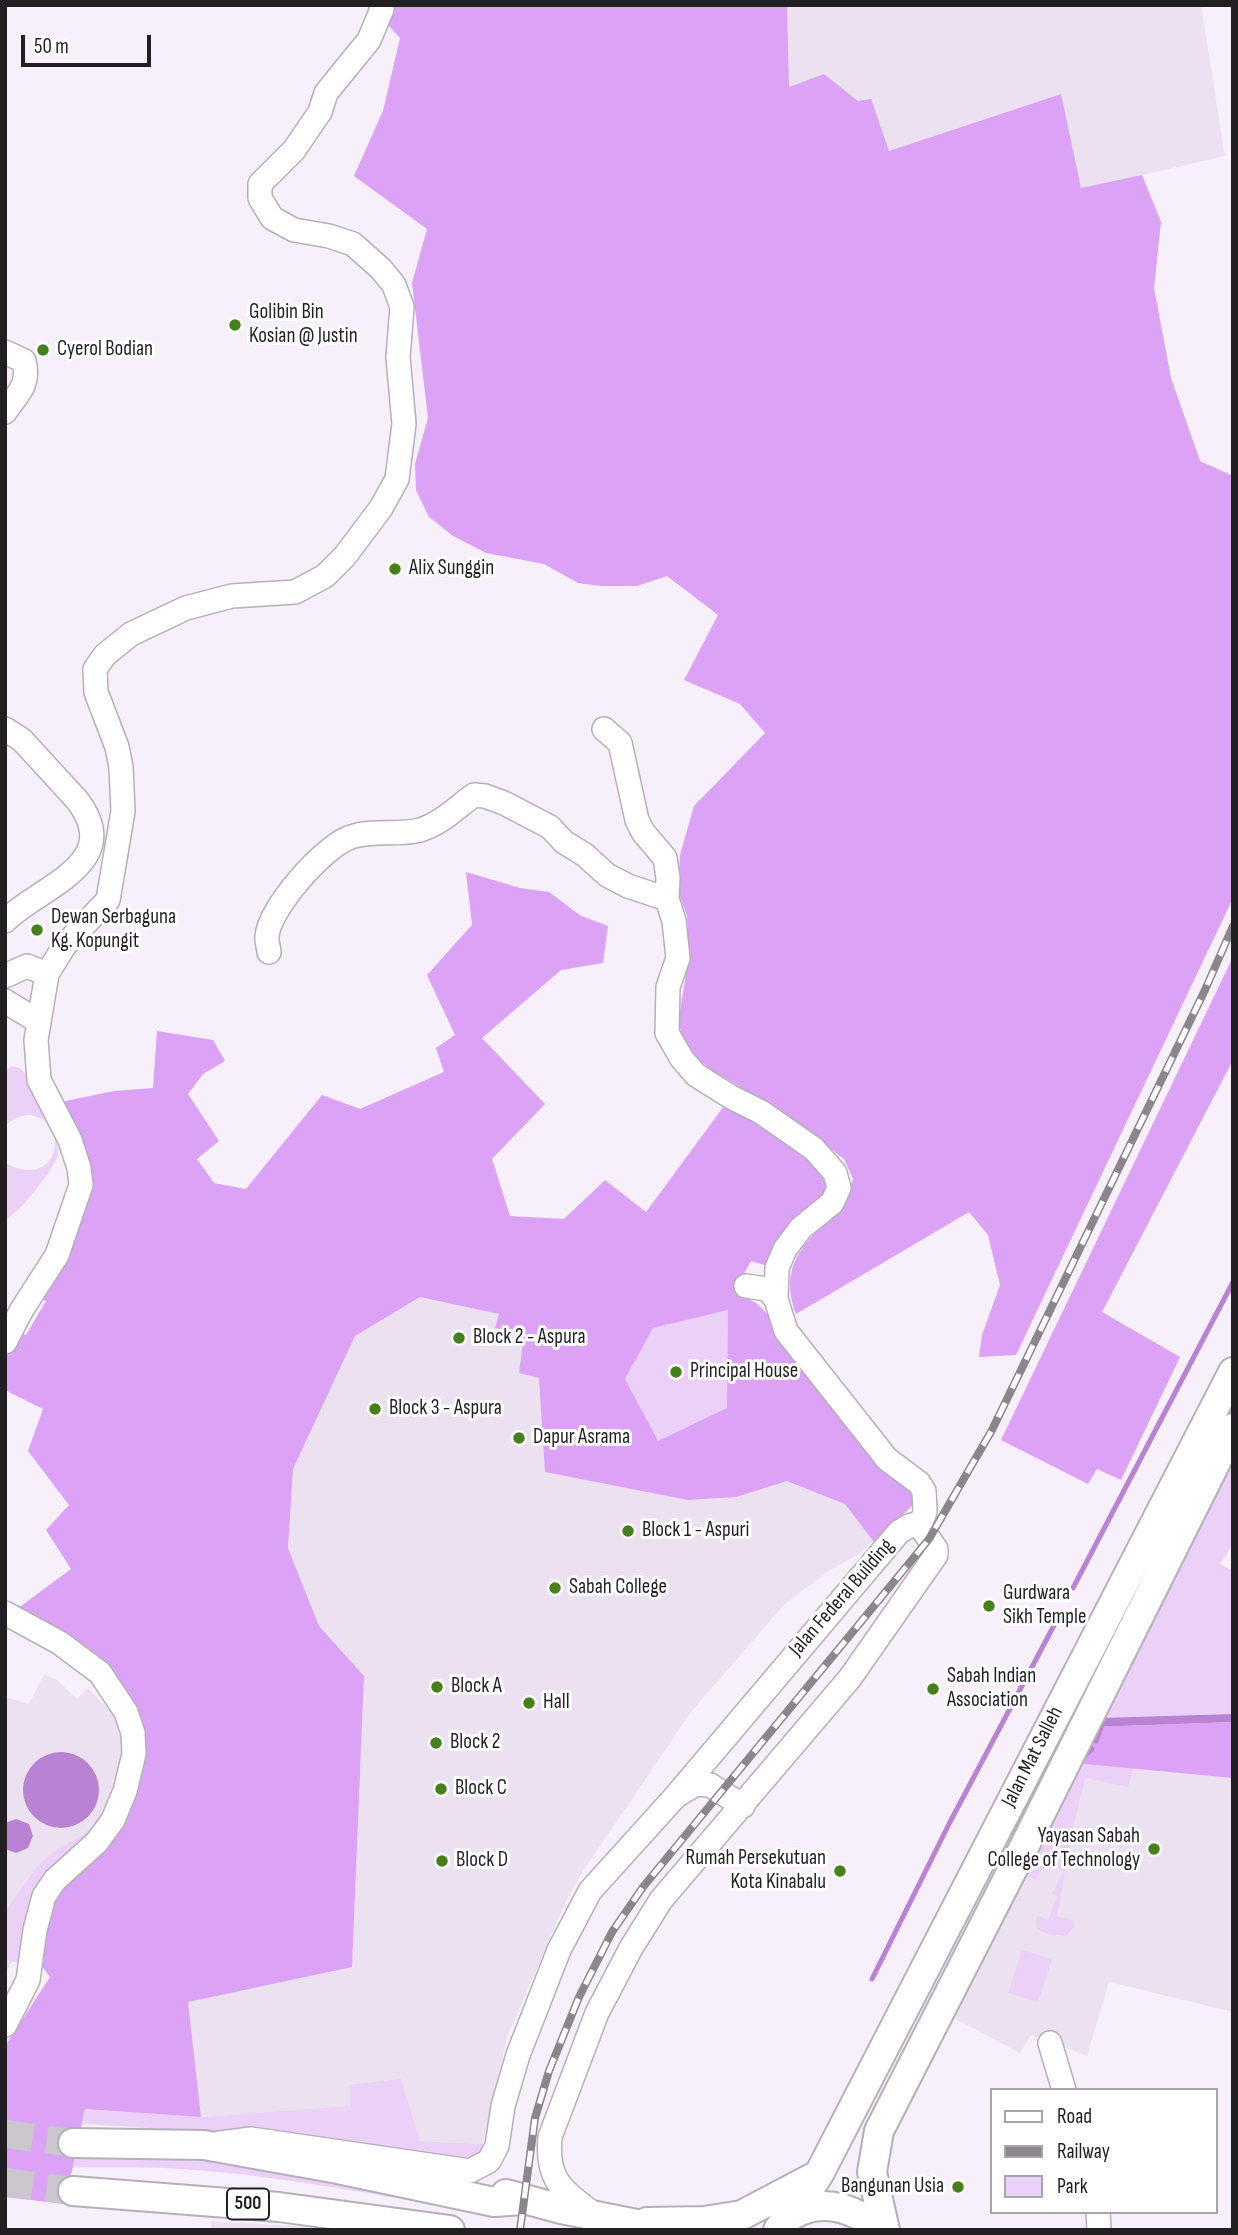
<!DOCTYPE html>
<html>
<head>
<meta charset="utf-8">
<style>
  body { margin:0 }
  #map { position:relative; width:1238px; height:2235px; overflow:hidden; background:#f7f0fa; font-family:"Sofia Sans Condensed",sans-serif }
  canvas { display:block }
  .frame { position:absolute; inset:0; border:7px solid #211f22; pointer-events:none }
  .legend { position:absolute; left:990px; top:2088px; width:228px; height:126px; box-sizing:border-box; background:#fff; border:2px solid #a6a5a7; margin:0; padding:9px 12px; list-style:none; font-size:21px; color:#211f22 }
  .legend li { display:flex; align-items:center; gap:14px; height:35px }
  .legend b { width:35px; border:2px solid #a6a5a7 }
  .scale { position:absolute; left:21px; top:35px; width:130px; height:32px; box-sizing:border-box; border:4px solid #211f22; border-top:0; padding-left:9px; font-size:21px; line-height:24px; white-space:nowrap; color:#211f22; -webkit-text-stroke:5px #fff; paint-order:stroke }
</style>
</head>
<body>
<div id="map">
<canvas width="1238" height="2235"></canvas>
<div class="frame"></div>
<ul class="legend">
<li><b style="height:9px;background:#fff"></b>Road</li>
<li><b style="height:9px;background:#8a868c"></b>Railway</li>
<li><b style="height:19px;background:#ebd1f7"></b>Park</li>
</ul>
<div class="scale">50 m</div>
</div>
<script>
const ctx = document.querySelector('canvas').getContext('2d');
ctx.lineJoin = 'round';
function fillPath(path, color) { ctx.fillStyle = color; ctx.fill(path, 'evenodd'); }
function strokePath(path, color, width, dash) { ctx.strokeStyle = color; ctx.lineWidth = width; ctx.lineCap = dash ? 'butt' : 'round'; ctx.setLineDash(dash || []); ctx.stroke(path); }
function write(font, color, halo, rows, align = 'center') {
  ctx.font = font + ' "Sofia Sans Condensed",sans-serif'; ctx.lineWidth = 6; ctx.setLineDash([]); ctx.textBaseline = 'middle'; ctx.strokeStyle = halo; ctx.fillStyle = color; for (const [text, x, y, turn = 0] of rows) {
    ctx.save(); ctx.translate(x, y); ctx.rotate((+turn || 0) * Math.PI / 180); ctx.textAlign = isNaN(turn) ? turn : align; if (halo) ctx.strokeText(text, 0, 0); ctx.fillText(text, 0, 0); ctx.restore();
  }
}
const built = new Path2D(`
  M787,5H1201L1225,156L1081,189L1060,94L889,151L858,101L824,74L789,87Z
  M420,1297L500,1314L653,1328L756,1303L771,1317L914,1504L859,1554L830,1570L784,1605L691,1712L585,1868L567,1899L507,2037L483,2144L420,2141L330,2109L201,2117L188,2002L352,1966L364,1676L319,1626L288,1548L293,1469L355,1336Z
  M44,1674L57,1680L77,1699L88,1688L104,1705L111,1701L126,1737L121,1774L112,1781L119,1790L5,1973V1697L29,1704Z
  M1074,1763L1233,1778V2012L1109,1982L1087,2056L1031,2035L1020,2053L948,2015Z
  M211,2221L293,2226L358,2230H212Z`);
const green = new Path2D(`
  M11,1066L20,1068L30,1080L57,1134L58,1156L48,1174L24,1204L5,1221V1166L7,1164C61,1191 71,1119 30,1115C20,1115 12,1119 5,1126V1071Z
  M728,1310L727,1409L658,1441L625,1379L653,1328Z
  M1233,1464V1544L1220,1564L1233,1571V1714L1098,1718Z
  M1074,1763L1133,1768L1128,1787L1085,1778L1074,1824L1057,1916L1073,1920L1075,1926L1066,1936C1053,1934 1037,1936 1035,1921L1038,1916L1048,1920L1057,1897L1052,1894L1064,1871L1047,1862L1036,1880L1020,1871Z
  M107,1816L24,1964L5,1960V1911L40,1863L59,1848L81,1836Z
  M1022,1950L1052,1959L1038,2002L1008,1993Z
  M401,2079L420,2141L483,2144C480,2157 475,2159 462,2161L245,2129L215,2132L83,2124L85,2109L202,2117L351,2106L349,2085Z
  M76,2154L208,2159L284,2168L477,2211C373,2195 269,2173 164,2168C134,2167 103,2168 73,2167Z`);
const forest = new Path2D(`
  M373,5H787L789,87L824,74L858,101L871,99L889,151L1061,94L1081,188L1142,175L1161,222L1154,288L1171,378L1200,461L1233,476V898L1016,1355L979,1357L982,1335L1000,1285L988,1235L969,1212L796,1314C771,1245 834,1233 853,1179L844,1159L777,1109L710,1069L688,1051L678,1023L689,956L687,916L678,892L680,855L694,806L765,733L740,704L684,680L718,615L667,576L637,586H601L578,583L544,564L486,553L453,536L429,517L416,490L415,464L428,418L412,283L427,229L354,176L383,111L400,38L373,8Z
  M466,872L520,888L549,892L581,916L608,926L603,963L561,970L482,1038L545,1104L492,1159L510,1216L564,1219L605,1180L646,1212L727,1102L790,1139L833,1188L771,1267L751,1261L741,1279L739,1294L756,1303L771,1317L917,1496L914,1504L874,1542L845,1504L787,1481L736,1497L688,1500L545,1472L539,1378L519,1373L524,1334L495,1328L499,1314L420,1297L355,1336L293,1469L288,1548L319,1626L364,1676L352,1967L188,2002L201,2117L85,2109L65,2204L5,2197V2046L50,1977L39,1962L51,1906L70,1877L127,1811L144,1768L145,1744L139,1720L119,1683L98,1655L17,1609L71,1569L46,1530L69,1505L28,1451L43,1409L5,1390V1355L16,1332L26,1335L46,1301L38,1297L80,1207L56,1103L114,1091L153,1088L157,1031L213,1040L225,1061L203,1074L188,1094L219,1141L197,1159L214,1183L246,1189L322,1095L360,1109L444,1072L436,1048L455,1035L427,975L472,925ZM728,1310L727,1408L658,1441L625,1379L653,1328Z
  M1233,957V1060L1102,1312L1180,1357L1121,1480L1097,1469L1088,1484L1001,1440Z
  M1233,1722V1778L1074,1763L1093,1727Z`);
const water = new Path2D(`
  M1233,1714V1722L1093,1727L1098,1718Z
  M23 1790a38 38 0 1 1 76 0a38 38 0 1 1-76 0Z
  M16,1819L29,1824L33,1836L28,1848L16,1853L5,1849V1823Z`);
const stream = new Path2D(`
  M1073,1588L1233,1282
  M1096,1741L1103,1722
  M1082,1758L1092,1749
  M872,1979L950,1822L1060,1614`);
const majorTunnel = new Path2D(`
  M5,2134L73,2143
  M5,2182L73,2191`);
const minor = new Path2D(`
  M5,352L24,361C30,385 18,393 5,412
  M5,729L22,740L77,800C126,864 40,886 5,921
  M604,729L620,743L637,820L643,832L665,858L668,878L667,899L674,921L678,958L668,987L667,1033L682,1059L696,1075L731,1097L761,1112L794,1135L814,1149L835,1173L839,1188L832,1203L801,1228L785,1249L777,1268L776,1299L786,1331L887,1459L919,1483L924,1491L925,1512L920,1526
  M269,952C269,948 266,941 267,937C268,909 325,845 351,837C374,829 397,836 420,830C441,824 457,807 474,795L485,796L504,803L550,827L564,842L585,855L607,875L628,886L667,899
  M5,976L27,966L47,974
  M5,1001L39,1022
  M746,1286L767,1289L776,1299
  M5,1342L21,1311L57,1255L81,1185L79,1168L70,1140L39,1080L36,1040L47,974L65,945L108,900L118,841L123,811L121,767L117,747L96,692L95,669L105,655L131,634L186,608L232,596L295,592L325,576L345,556L381,508L397,479L404,424L398,357L402,307L394,285L381,269L353,244L329,236L294,230L272,218L260,198V184L294,150L320,112L326,93L369,40L382,9L381,5
  M5,1613L60,1643L100,1673L126,1712L133,1733L134,1754L125,1791L113,1820L97,1842L55,1880L44,1896L35,1930L28,1980L5,2025
  M678,1795L696,1784L710,1785L743,1806
  M1050,2043L1064,2090
  M220,2143L251,2139L470,2171L489,2161L497,2146L503,2106L518,2055L559,1950L590,1891L675,1797L899,1532L911,1525L920,1526
  M1098,2212L1099,2230
  M596,2216C563,2190 546,2182 550,2137L597,2013L631,1948L661,1900L850,1678L936,1555V1549L920,1526`);
const major = new Path2D(`
  M73,2143L204,2145L338,2169L494,2202L524,2200
  M73,2191L279,2207L450,2230
  M506,2194L561,2209L667,2230
  M792,2215L819,2174L1233,1372
  M647,2222L704,2221L742,2215L816,2176
  M778,2230C783,2222 790,2216 798,2212C829,2197 857,2212 884,2230
  M885,2230L872,2172L879,2131L1026,1843L1233,1428`);
const rail = new Path2D(`
  M520,2230L535,2118L549,2071L579,1997L612,1932L643,1887L929,1539L992,1430L1205,990L1233,926`);
const markers = [
  [235,325,7,"#46801a"],
  [43,350,7,"#46801a"],
  [395,569,7,"#46801a"],
  [37,930,7,"#46801a"],
  [459,1338,7,"#46801a"],
  [676,1372,7,"#46801a"],
  [375,1409,7,"#46801a"],
  [519,1438,7,"#46801a"],
  [628,1531,7,"#46801a"],
  [555,1588,7,"#46801a"],
  [989,1606,7,"#46801a"],
  [437,1687,7,"#46801a"],
  [933,1689,7,"#46801a"],
  [529,1703,7,"#46801a"],
  [436,1743,7,"#46801a"],
  [441,1789,7,"#46801a"],
  [1154,1849,7,"#46801a"],
  [442,1861,7,"#46801a"],
  [840,1871,7,"#46801a"],
  [958,2187,7,"#46801a"]
];
const shields = [
  [248,2204,42]
];
const shieldNames = [
  ["500",248,2204]
];
const poiNames = [
  ["Golibin Bin",249,313],
  ["Kosian @ Justin",249,337],
  ["Cyerol Bodian",57,350],
  ["Alix Sunggin",409,569],
  ["Dewan Serbaguna",51,918],
  ["Kg. Kopungit",51,942],
  ["Block 2 - Aspura",473,1338],
  ["Principal House",690,1372],
  ["Block 3 - Aspura",389,1409],
  ["Dapur Asrama",533,1438],
  ["Block 1 - Aspuri",642,1531],
  ["Sabah College",569,1588],
  ["Gurdwara",1003,1594],
  ["Sikh Temple",1003,1618],
  ["Sabah Indian",947,1677],
  ["Association",947,1701],
  ["Block A",451,1687],
  ["Hall",543,1703],
  ["Block 2",450,1743],
  ["Block C",455,1789],
  ["Yayasan Sabah",1140,1837,"right"],
  ["College of Technology",1140,1861,"right"],
  ["Rumah Persekutuan",826,1859,"right"],
  ["Kota Kinabalu",826,1883,"right"],
  ["Block D",456,1861],
  ["Bangunan Usia",944,2187,"right"]
];
const streetNames = [
  ["Jalan Federal Building",842,1598,-49],
  ["Jalan Mat Salleh",1033,1757,-63]
];
fillPath(built, '#ece1f1');
fillPath(green, '#ebd1f7');
fillPath(forest, '#dba2f5');
fillPath(water, '#ba82d2');
strokePath(stream, '#ba82d2', 5);
strokePath(majorTunnel, '#ccc6cf', 28, [28, 14]);
strokePath(minor, '#b6afb9', 26);
strokePath(major, '#b6afb9', 32);
strokePath(minor, '#fff', 23);
strokePath(major, '#fff', 28);
strokePath(rail, '#8a868c', 8);
strokePath(rail, '#fff', 5, [16]);
for (const [x, y, r, color] of markers) { const dot = new Path2D(); dot.arc(x, y, r, 0, 2 * Math.PI); ctx.fillStyle = color; ctx.fill(dot); strokePath(dot, '#fff', 2.5); }
for (const [x, y, w] of shields) { const box = new Path2D(); box.roundRect(x - w / 2, y - 15.5, w, 31, 5); ctx.fillStyle = '#fff'; ctx.fill(box); strokePath(box, '#211f22', 2); }
write('bold 19px', '#211f22', null, shieldNames);
write('21px', '#211f22', '#fff', poiNames, 'left');
write('21px', '#211f22', '#fff', streetNames);
</script>
</body>
</html>
